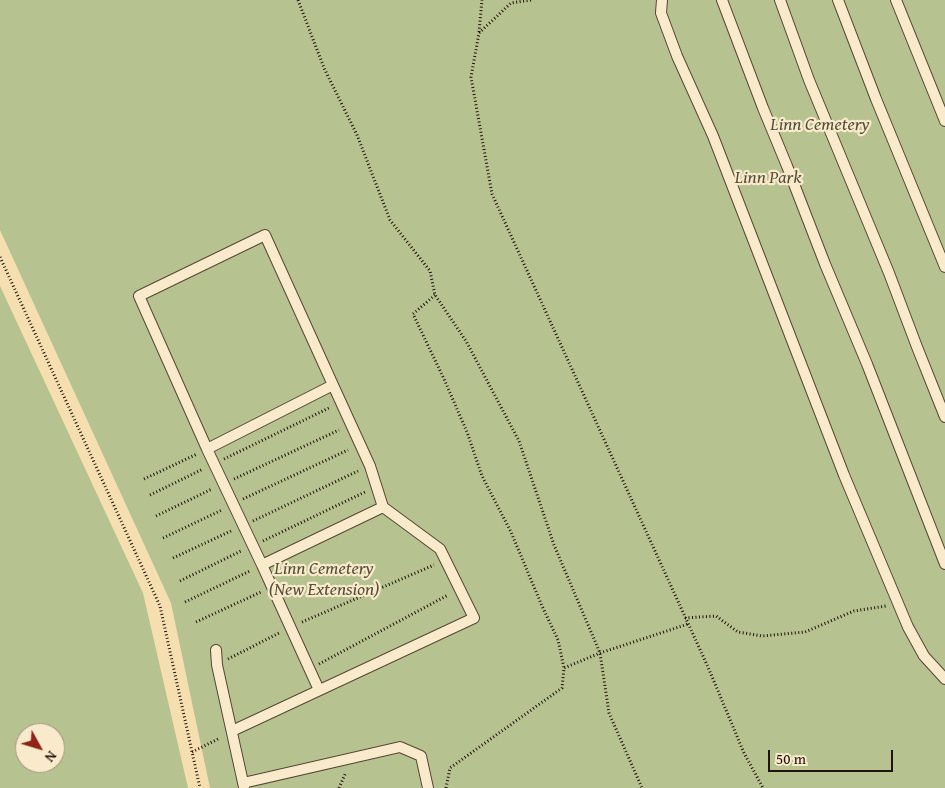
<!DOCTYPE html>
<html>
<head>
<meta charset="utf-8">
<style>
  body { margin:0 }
  #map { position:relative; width:945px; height:788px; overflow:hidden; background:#f5deaf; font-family:"Gentium Book Plus",serif }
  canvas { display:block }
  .north { position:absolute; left:15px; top:723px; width:50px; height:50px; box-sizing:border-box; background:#f8eacb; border:1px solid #a3947f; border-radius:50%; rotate:129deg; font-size:14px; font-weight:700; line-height:20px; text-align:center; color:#23130d }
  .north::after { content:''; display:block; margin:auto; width:18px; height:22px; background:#8f2418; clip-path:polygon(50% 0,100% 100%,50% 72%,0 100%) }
  .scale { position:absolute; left:768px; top:750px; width:125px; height:22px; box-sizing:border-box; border:2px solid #23130d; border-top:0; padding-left:6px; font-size:15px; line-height:18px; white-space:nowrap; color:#23130d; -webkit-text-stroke:4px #f8eacb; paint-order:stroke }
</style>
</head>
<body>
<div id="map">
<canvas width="945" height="788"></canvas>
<div class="north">N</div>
<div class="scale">50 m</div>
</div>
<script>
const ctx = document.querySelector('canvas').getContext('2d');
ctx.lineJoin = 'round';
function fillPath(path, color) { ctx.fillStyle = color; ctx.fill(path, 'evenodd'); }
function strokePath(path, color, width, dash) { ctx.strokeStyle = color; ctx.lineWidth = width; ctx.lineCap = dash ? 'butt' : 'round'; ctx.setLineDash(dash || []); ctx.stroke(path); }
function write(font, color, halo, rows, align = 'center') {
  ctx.font = font + ' "Gentium Book Plus",serif'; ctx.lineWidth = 4.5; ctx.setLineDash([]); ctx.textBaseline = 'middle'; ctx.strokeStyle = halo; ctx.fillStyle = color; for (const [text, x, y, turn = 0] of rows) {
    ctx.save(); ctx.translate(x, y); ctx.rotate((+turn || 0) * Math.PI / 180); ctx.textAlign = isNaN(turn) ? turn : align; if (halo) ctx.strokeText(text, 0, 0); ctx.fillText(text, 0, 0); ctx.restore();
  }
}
const green = new Path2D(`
  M0,0H945V788H210L171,603L0,230Z
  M0,286L143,593L188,788H0ZM25,733H55V763H25Z`);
const path = new Path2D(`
  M298,0L324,68L357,135L390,220L430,271L435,295L466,341L519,441L554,545L600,653L609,713L642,788
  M531,0L511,3L479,33L471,77L492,194L708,667L744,753L763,788
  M479,32L482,0
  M0,257L160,606L200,788
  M435,295L413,314L444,379L467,432L482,476L511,532L542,606L558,640L564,668
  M224,459L331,407
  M144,479L197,454
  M234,479L339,430
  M150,495L203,469
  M243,499L348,450
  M156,516L212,489
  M253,521L358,471
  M163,538L222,510
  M263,541L365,492
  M173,558L231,531
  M180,581L241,551
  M185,602L250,571
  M685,618L716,616L738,632L762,636L805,632L854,611L886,606
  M196,622L261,592
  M302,622L434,565
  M228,659L281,632
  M319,664L448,595
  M192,752L220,738
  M339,788L346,772
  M446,788L450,768L562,688L564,668L600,653L688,624`);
const service = new Path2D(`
  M662,0L661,13L677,56L713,136L844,475L908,627L924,656L945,679
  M722,0L763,108L787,166L825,264L867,364L945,564
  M780,0L809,80L889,273L917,347L945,417
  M838,0L876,99L945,267
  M896,0L945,121
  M207,449L139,296L265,235L333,385
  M262,565L207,449L333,385L370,466L383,507
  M216,650L217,665L244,787
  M232,731L474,618L440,549L383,507L262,565L319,690
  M243,783L400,747L421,756L428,788`);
const parkNames = [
  ["Linn Cemetery",820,125],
  ["Linn Park",768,178],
  ["Linn Cemetery",324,569],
  ["(New Extension)",324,590]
];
fillPath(green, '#b6c28f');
strokePath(service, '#584636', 12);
strokePath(path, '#23130d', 3, [1, 2.5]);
strokePath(service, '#f8eacb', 10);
write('italic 18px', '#56503a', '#f8eacb', parkNames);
</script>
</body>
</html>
